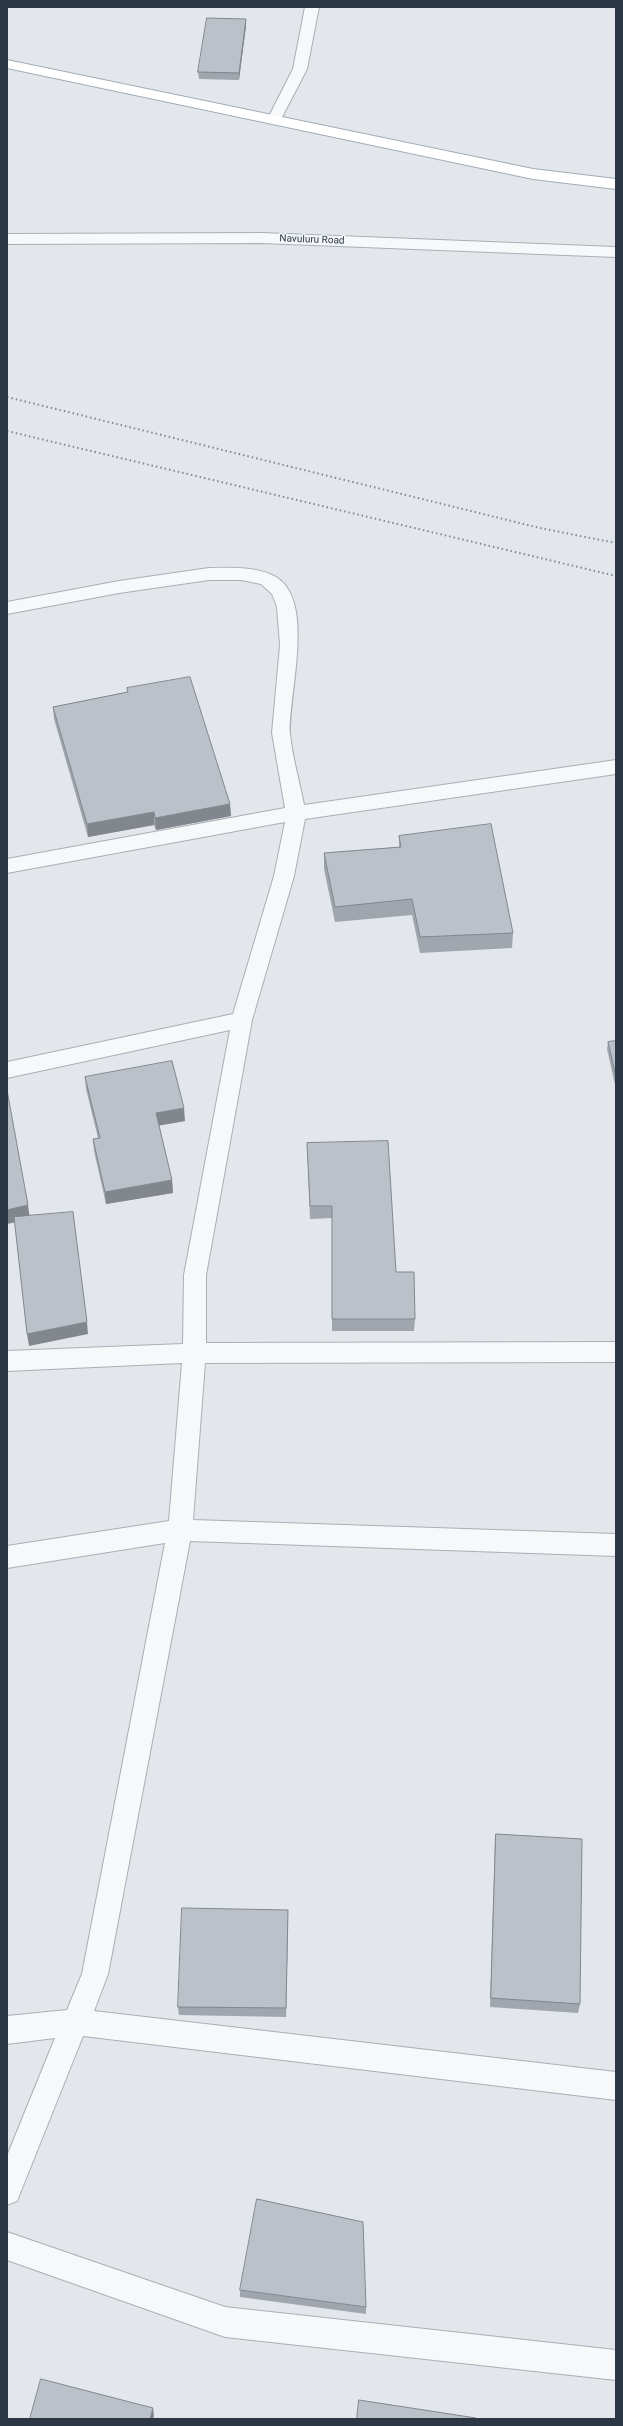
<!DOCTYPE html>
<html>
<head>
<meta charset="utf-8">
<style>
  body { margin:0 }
  #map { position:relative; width:623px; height:2426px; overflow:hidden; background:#e3e7eb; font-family:Roboto,sans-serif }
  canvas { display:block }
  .frame { position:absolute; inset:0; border:8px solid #2b3744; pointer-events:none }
</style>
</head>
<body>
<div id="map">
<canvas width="623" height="2426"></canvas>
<div class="frame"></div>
</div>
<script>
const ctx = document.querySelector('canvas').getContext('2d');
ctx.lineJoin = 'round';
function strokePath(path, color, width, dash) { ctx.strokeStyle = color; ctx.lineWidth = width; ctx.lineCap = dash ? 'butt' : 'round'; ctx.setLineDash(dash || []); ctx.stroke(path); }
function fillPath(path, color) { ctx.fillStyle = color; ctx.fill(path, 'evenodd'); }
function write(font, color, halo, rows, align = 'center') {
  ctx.font = font + ' Roboto,sans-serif'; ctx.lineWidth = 3; ctx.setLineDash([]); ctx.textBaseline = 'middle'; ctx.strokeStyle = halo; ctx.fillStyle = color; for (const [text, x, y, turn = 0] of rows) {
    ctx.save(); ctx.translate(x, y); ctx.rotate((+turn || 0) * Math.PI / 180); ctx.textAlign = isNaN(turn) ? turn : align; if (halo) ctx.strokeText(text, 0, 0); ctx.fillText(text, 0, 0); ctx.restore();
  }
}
const minor = new Path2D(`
  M305,7H319L307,69L279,123H269L267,120L293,69Z
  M209,568C229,568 253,566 272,575C318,595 288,695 290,733C292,757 300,782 304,805L616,760V774L305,819L294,876L252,1020L206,1275V1343L616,1342V1362L205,1363L193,1520L616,1534V1556L190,1541L108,1974L94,2011L616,2072V2100L83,2036L17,2201L7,2205V2156L55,2038L7,2044V2016L67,2010L82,1974L165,1543L7,1568V1546L169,1521L182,1363L7,1371V1351L183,1344L184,1275L230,1030L7,1078V1062L233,1014L274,876L285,822L7,873V859L285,808L272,733L280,645L277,607L272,594L261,584L241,580H209L119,593L7,614V602L119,581Z
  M7,2232L225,2307L616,2350V2380L225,2337L7,2260Z`);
const tertiary = new Path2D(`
  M262,233L616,247V257L262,243L7,244V234Z`);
const primary = new Path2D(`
  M7,60L533,169L616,179V189L533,179L7,68Z`);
const rail = new Path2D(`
  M7,397L540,528L616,543
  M7,431L616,576`);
const wall = new Path2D(`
  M246,19V26L239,80L199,79L198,72Z
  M127,688L230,804L231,816L156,830L154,825L88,837L54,719L53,707L127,692Z
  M399,836L513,933L512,948L420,953L412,915L335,922L324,869V853L399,847Z
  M616,1041V1089L607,1049L608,1042Z
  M85,1077L185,1121L159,1125L172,1180L173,1193L106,1204L94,1151L93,1139L98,1138L86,1089Z
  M307,1143L396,1272L415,1319L414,1331H332V1218L310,1219Z
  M496,1834L580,2004L578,2013L490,2007L495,1843Z
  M288,1919L286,2017L179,2015L178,2007Z
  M240,2290L366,2307V2314L240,2297Z`);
const shadedWall = new Path2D(`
  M246,19V26L239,80V73Z
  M7,571L8,582H7Z
  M230,804L231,816L156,830L155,818Z
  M154,812V825L88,837L87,824Z
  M184,1108L185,1121L157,1126L156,1113Z
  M172,1180L173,1193L106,1204L105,1192Z
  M28,1205L30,1219L7,1224V1210Z
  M87,1322L88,1334L29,1346L27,1334Z
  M288,1910V1919L286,2017V2008Z
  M153,2408L154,2416L153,2419H150Z`);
const building = new Path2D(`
  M207,18L246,19L239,73L198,72Z
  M190,677L230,804L155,818L154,812L87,824L53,707L128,692L127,688Z
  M491,824L513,933L420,937L412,899L335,907L324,853L401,847L399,836Z
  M616,1041V1077L608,1042Z
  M172,1061L184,1108L156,1113L172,1180L105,1192L93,1139L100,1138L85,1077Z
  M7,1090L28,1205L7,1210Z
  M388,1141L396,1272H414L415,1319H332V1206H310L307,1143Z
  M73,1212L87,1322L27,1334L14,1217Z
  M496,1834L582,1839L580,2004L491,1998Z
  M182,1908L288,1910L286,2008L178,2007Z
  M257,2199L363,2222L366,2307L240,2290Z
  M41,2379L153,2408L150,2419H30Z
  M359,2400L476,2418V2419H357Z`);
const farStreetnames = [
  ["Navuluru Road",312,240,2]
];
strokePath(minor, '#a8afb6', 2);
strokePath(tertiary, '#a8afb6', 2);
strokePath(primary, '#a2adb7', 2);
fillPath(minor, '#f6f8f9');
fillPath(tertiary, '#f6f8f9');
fillPath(primary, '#fff');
strokePath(rail, '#7c8995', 2, [1.5, 3]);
fillPath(wall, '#a0a6ad');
fillPath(shadedWall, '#82878d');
fillPath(building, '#bac1c9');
strokePath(building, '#82878d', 1);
write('10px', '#2b3744', '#f3f6f8', farStreetnames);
</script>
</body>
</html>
